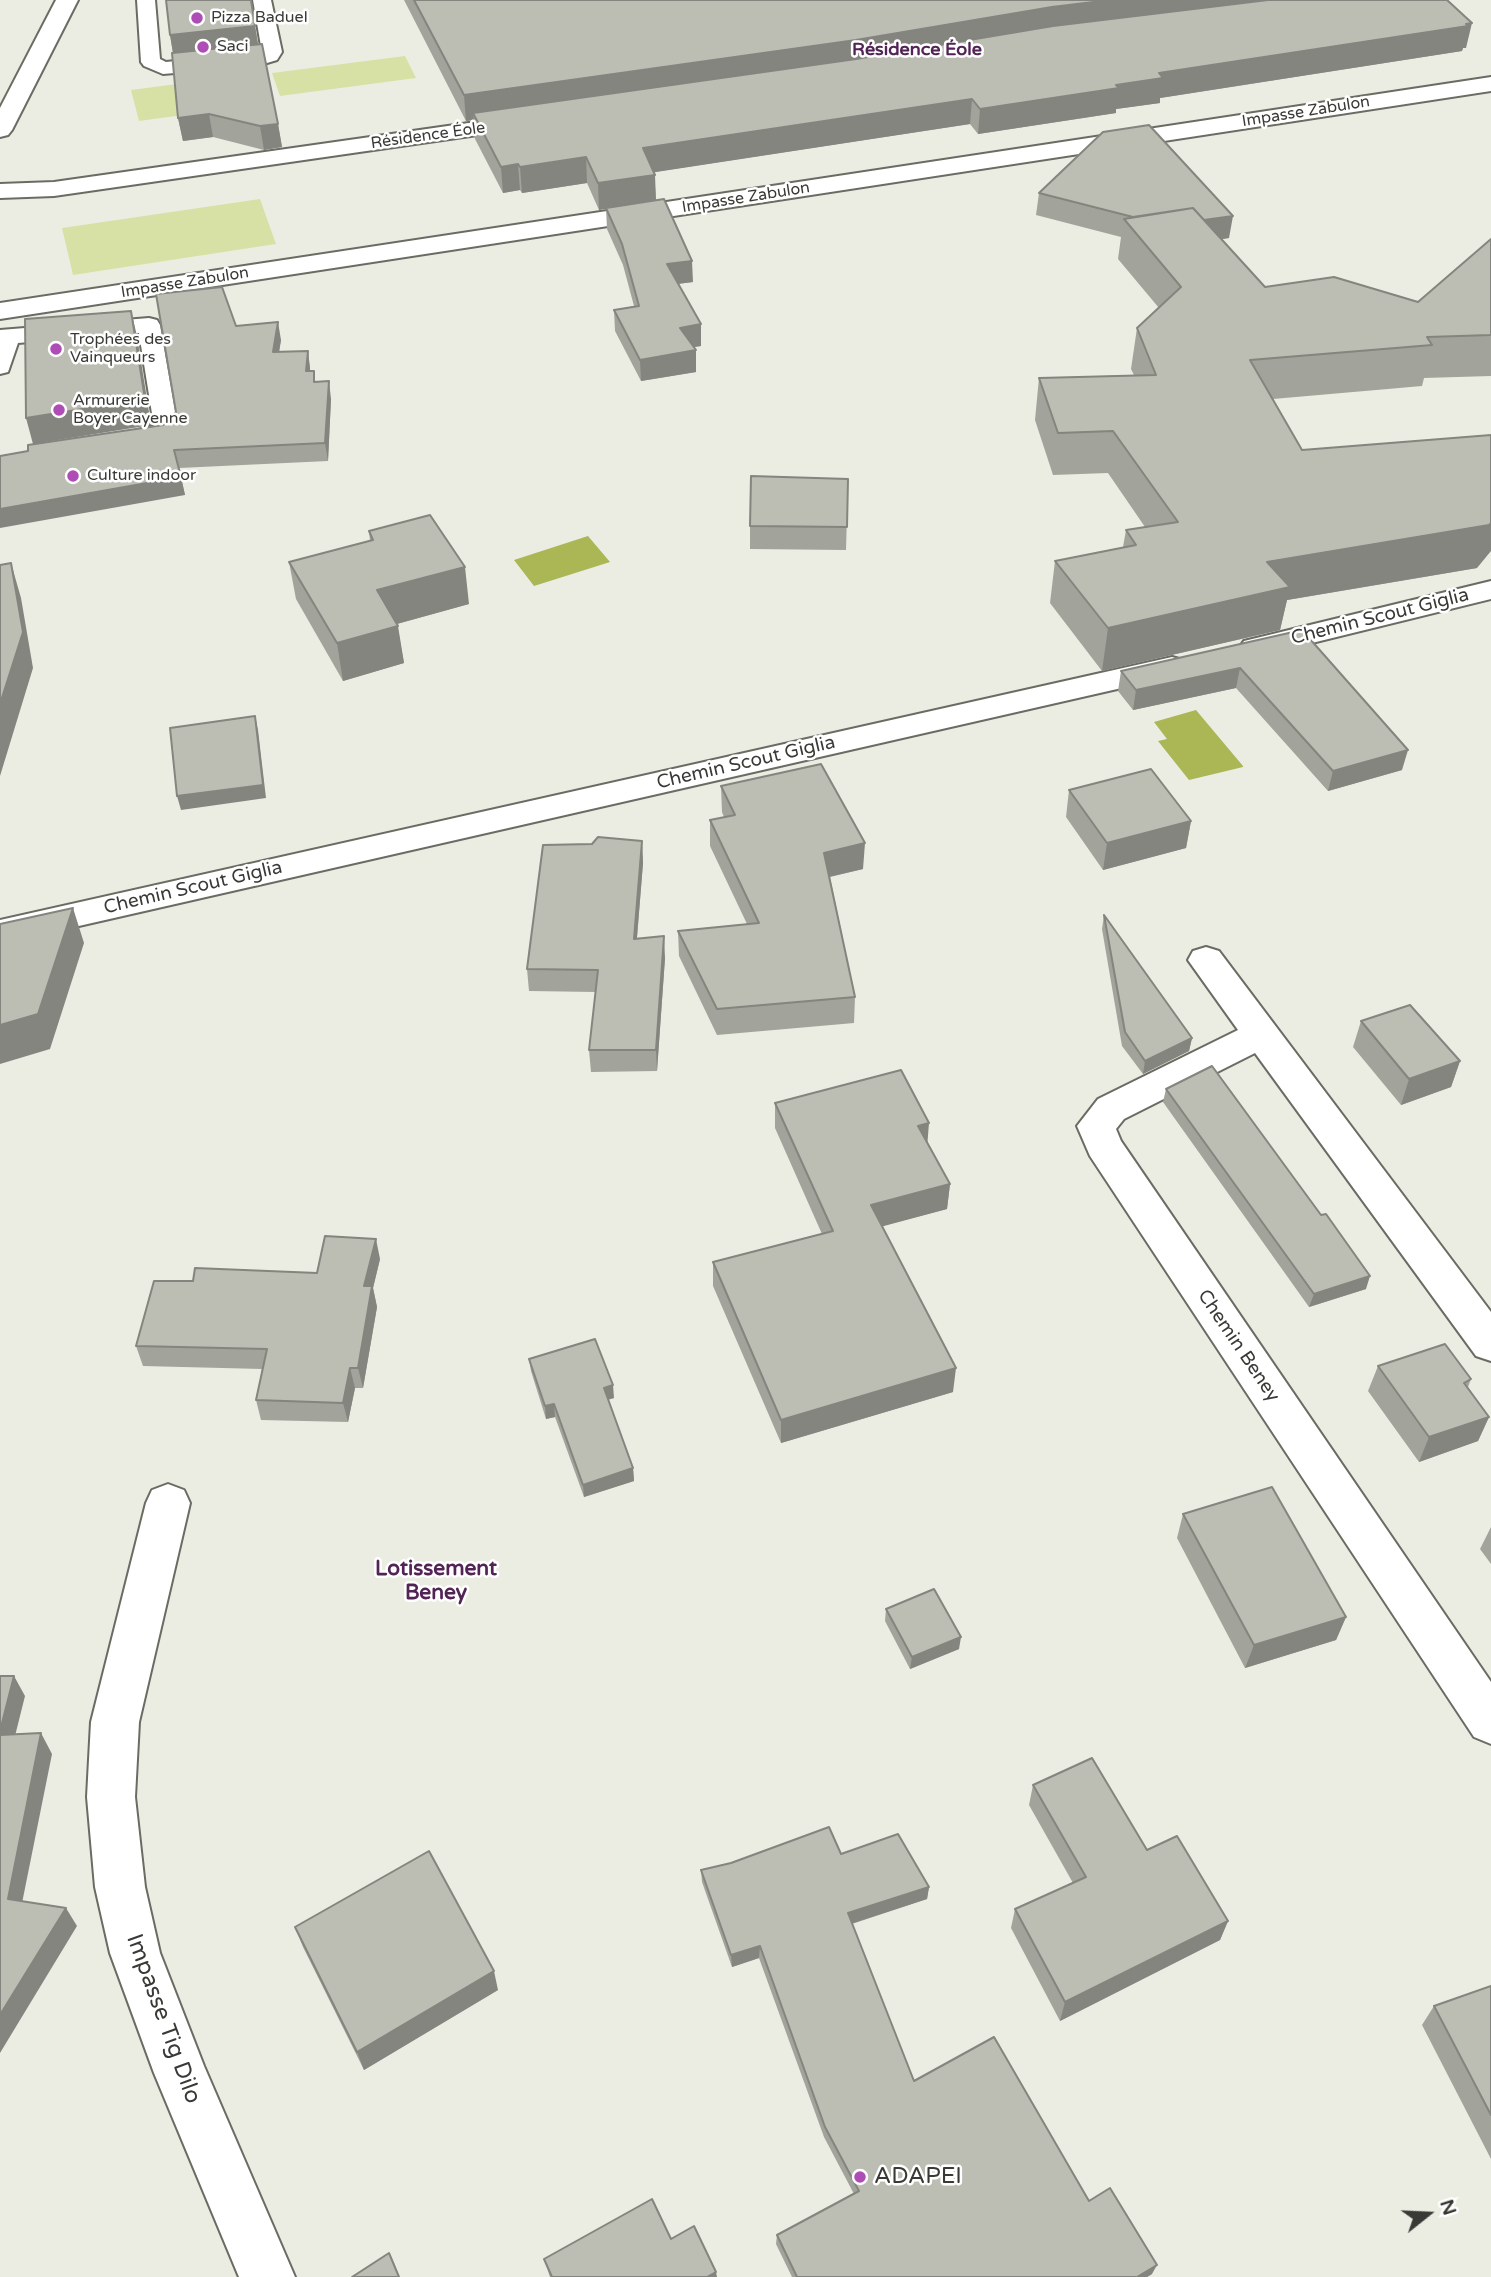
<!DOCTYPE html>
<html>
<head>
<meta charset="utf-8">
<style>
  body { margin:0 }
  #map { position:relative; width:1491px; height:2277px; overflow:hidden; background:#ebede3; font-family:"Varela Round",sans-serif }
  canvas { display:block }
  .north { position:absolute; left:1393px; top:2179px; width:70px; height:70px; -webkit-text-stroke:5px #fff; paint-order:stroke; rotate:72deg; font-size:19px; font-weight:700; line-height:28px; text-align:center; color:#393a35 }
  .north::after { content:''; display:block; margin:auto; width:24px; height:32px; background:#393a35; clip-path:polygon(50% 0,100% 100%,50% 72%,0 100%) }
</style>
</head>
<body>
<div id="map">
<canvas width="1491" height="2277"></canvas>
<div class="north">N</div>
</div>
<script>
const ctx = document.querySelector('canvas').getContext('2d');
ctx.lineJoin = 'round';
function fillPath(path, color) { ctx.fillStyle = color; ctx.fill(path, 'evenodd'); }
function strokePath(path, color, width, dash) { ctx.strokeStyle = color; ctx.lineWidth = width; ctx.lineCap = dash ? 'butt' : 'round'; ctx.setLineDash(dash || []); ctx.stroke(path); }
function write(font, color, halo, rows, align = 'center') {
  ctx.font = font + ' "Varela Round",sans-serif'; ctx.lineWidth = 5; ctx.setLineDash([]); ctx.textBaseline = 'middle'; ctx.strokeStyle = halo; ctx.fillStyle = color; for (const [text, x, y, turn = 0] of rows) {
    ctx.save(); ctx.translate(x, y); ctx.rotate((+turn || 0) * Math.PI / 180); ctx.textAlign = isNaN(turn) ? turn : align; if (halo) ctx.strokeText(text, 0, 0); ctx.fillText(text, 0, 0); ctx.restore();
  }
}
const green = new Path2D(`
  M405,56L416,78L280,96L272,73Z
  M253,74L265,104L139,121L131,90Z
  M260,199L276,244L73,275L62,228Z`);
const water = new Path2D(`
  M588,536L610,562L534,586L514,560Z
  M1196,710L1243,766V767L1189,780L1158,741L1167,739L1154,722Z`);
const service = new Path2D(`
  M137,0H155L160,59L166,62L262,52L253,0H271L282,52L277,60L257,66L163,74L144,66L141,62Z
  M149,318L157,320L160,325L178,428C167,444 140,449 122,444L119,439L122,434L154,426L139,333L18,343L8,372L0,374V330Z`);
const minor = new Path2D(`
  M1491,77V91L0,319V303Z
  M525,115L533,117L537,122L533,127L54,196L0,198V184L54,182Z
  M1491,581V599L1255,657L1244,655L1239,648L1244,641Z
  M1172,657L1183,660L1188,667L1183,674L0,944V920Z
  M1206,947L1219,951L1491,1312V1361L1476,1356L1255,1053L1124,1119L1116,1129L1121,1141L1491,1682V1744L1474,1737L1090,1156L1077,1126L1098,1099L1238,1030L1188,960L1193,951Z
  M168,1484L184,1490L190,1503L139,1722L135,1797L145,1887L160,1953L204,2066L295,2277H239L154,2073L110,1953L95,1887L87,1797L91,1722L146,1503L152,1490Z`);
const secondary = new Path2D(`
  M56,0H78L12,130L8,135L0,137V108Z`);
const wall = new Path2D(`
  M251,0L258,44L278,124L282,147L264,150L213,137L183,141L178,118L173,53L170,35Z
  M404,0H1447L1466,48H1463L1462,51L1160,98V103L1116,109V113L978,134L970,124L654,172L656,200L693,282L678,284L701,324V346L693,347L696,372L641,381L615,331L614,310L634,306L623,265L607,229L606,208L599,210L587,183L522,193L520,190L503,193L475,139L474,120L466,121Z
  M1039,193L1229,238L1222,239L1265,287L1418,302L1491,239V376L1424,378L1422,386L1273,399L1302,450L1477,568L1287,600L1280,630L1102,671L1050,603L1055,561L1123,547L1126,530L1145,527L1108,473L1053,475L1035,420L1039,378L1134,375L1131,369L1137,328L1159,308L1118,259L1121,237L1036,215Z
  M236,326L281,340L279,352L308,351L310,371L316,382L331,399L328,461L179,468L185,495L28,451L163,425L176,412Z
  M848,479L846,550L750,549V526Z
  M369,531L469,604L397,624L404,663L343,681L296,599L289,562L370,541Z
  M1302,630L1402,770L1328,791L1236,688L1133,710L1118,691L1121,671Z
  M721,786L863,869L830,877L855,997L854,1023L717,1035L679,956L678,931L747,924L710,846V820L724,817L722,812Z
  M1069,790L1191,821L1186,848L1103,870L1066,817Z
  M642,841L643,863L637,938L665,958L657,1071L591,1072L589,1050L596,992L529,991L527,969L592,844Z
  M1104,915L1192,1038L1189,1051L1143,1074L1122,1046L1102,929Z
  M1361,1021L1460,1061L1451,1087L1401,1105L1353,1047Z
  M1166,1089L1366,1289L1309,1307L1163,1102Z
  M775,1103L927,1142L950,1184L947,1209L882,1226L953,1392L781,1443L713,1286V1262L822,1234L775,1128Z
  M380,1259L373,1288L377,1307L363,1388H355L348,1422L261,1420L256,1400L262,1369L143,1366L136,1346L193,1281L317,1273Z
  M529,1359L614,1398L608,1400L633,1468L634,1481L584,1497L555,1417L546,1419L531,1371Z
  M1378,1366L1471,1379L1468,1387L1489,1417L1478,1441L1419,1462L1368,1391Z
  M1183,1514L1346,1617L1336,1640L1245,1668L1177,1538Z
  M1491,1527V1564L1480,1549Z
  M886,1609L959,1649L910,1669L885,1621Z
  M1033,1785L1147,1850L1228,1921L1220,1940L1060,2021L1011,1928L1015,1909L1073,1883L1029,1805Z
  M841,1854L929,1887L927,1899L852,1924L914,2081L1089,2201L1152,2274L1147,2277H792L776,2244L777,2235L854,2194L824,2137L759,1958L732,1967L702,1882L701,1870L731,1863Z
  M295,1927L498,1990L364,2070L303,1947Z
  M1491,1986V2159L1422,2025L1434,2006Z
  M671,2239L717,2277H550L544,2259Z`);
const shadedWall = new Path2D(`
  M1110,0H1319L473,113L474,120L466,121L464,95L1052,7Z
  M1472,23L1466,48H1463L1462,51L1160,98V103L1116,109V113L978,134L980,109L1116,85L1159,73Z
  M255,26L259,50L174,59L170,35Z
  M972,99L970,124L643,174V148Z
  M209,114L213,137L183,141L178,118Z
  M278,124L282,147L264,150L260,126Z
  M586,157L587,183L522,193L520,167Z
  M518,164L520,190L503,193L501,167Z
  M655,175L656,201L599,210L598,183Z
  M1233,216L1229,238L1163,248L1167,226Z
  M692,261L693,282L668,285L667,264Z
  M131,311L137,336L151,425L33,444L26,418Z
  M278,322L281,340L276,370L273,352Z
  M701,324V346L681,349L680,328Z
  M696,350V372L641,381L640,360Z
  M308,351L310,368L309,389L306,371Z
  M329,381L331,399L328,461L325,443Z
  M181,477L185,495L0,528V509Z
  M1491,523V551L1477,568L1287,600L1280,630L1102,671L1108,628L1267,562Z
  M11,563L21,598L33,668L0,776V704Z
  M465,567L469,604L382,628L377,590Z
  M398,626L404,663L343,681L337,643Z
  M1240,668L1236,688L1133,710L1136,690Z
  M255,716L258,730L266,798L181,810L177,796Z
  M1408,750L1402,770L1328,791L1333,771Z
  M1191,821L1186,848L1103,870L1107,843Z
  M642,841L643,863L635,961L634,939Z
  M865,843L863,869L824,878V853Z
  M73,908L84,943L50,1049L0,1064V1025Z
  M664,936L665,958L657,1071L656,1050Z
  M1192,1038L1189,1051L1143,1074L1145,1061Z
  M1460,1061L1451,1087L1401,1105L1409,1079Z
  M929,1123L927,1148L918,1126Z
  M950,1184L947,1209L869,1230L871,1205Z
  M376,1239L380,1259L373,1288L377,1307L363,1388L358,1368L364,1286Z
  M1370,1276L1366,1289L1309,1307L1314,1294Z
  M350,1368L355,1388L348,1422L343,1403Z
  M956,1368L953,1392L781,1443V1420Z
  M613,1385L614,1398L605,1400L604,1388Z
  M554,1404L555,1417L546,1419L545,1406Z
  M1489,1417L1478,1441L1419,1462L1429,1437Z
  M633,1468L634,1481L584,1497L583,1485Z
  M1346,1617L1336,1640L1245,1668L1254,1645Z
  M961,1637L959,1649L910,1669L912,1657Z
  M14,1676L25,1696L10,1756L0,1737V1731Z
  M41,1733L52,1754L19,1918L8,1899Z
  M929,1887L927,1899L847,1925L848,1913Z
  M66,1908L77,1926L0,2053V2015Z
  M1228,1921L1220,1940L1060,2021L1065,2002Z
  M760,1946L759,1958L732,1967L731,1955Z
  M494,1971L498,1990L364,2070L357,2052Z
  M1157,2265L1152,2274L1147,2277H1137Z
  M716,2272L717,2277H707Z`);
const building = new Path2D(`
  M166,0H251L255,26L170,35Z
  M414,0H1110L1052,7L856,40L464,95Z
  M1268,0H1447L1472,23L1466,24L1468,26L1159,73L1163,78L1116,85L1119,88L980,109L972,99L643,148L655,175L598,183L586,157L520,167L518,164L501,167L473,113L856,59L1053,26Z
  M262,44L278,124L260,126L209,114L178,118L172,53Z
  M1149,125L1233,216L1204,220L1193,208L1133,217L1039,193L1103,132Z
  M664,199L692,261L667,264L701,324L680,328L696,350L640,360L614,310L639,306L622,244L606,208Z
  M1193,208L1265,287L1334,277L1418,302L1491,239V335L1427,337L1432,345L1250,360L1302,450L1491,435V523L1489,525L1267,562L1290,587L1108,628L1055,561L1136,545L1126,530L1178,522L1113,431L1058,433L1039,378L1156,375L1137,328L1181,287L1124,219Z
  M222,287L236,326L278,322L273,352L308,351L306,371H314V382L329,381L325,443L174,450L181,477L0,509V456L28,451V445L163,425L176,412L156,294Z
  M131,311L145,399L26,418L25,319Z
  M751,476L848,479L847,527L750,526Z
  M430,515L465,567L377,590L398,626L337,643L289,562L373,540L369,531Z
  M11,563L23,632L0,704V565Z
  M1302,630L1408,750L1333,771L1240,668L1136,690L1121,671Z
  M255,716L263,785L177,796L170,728Z
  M821,764L865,843L824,853L855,997L717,1009L678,931L759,923L710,820L735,815L721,786Z
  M1151,769L1191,821L1107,843L1069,790Z
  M598,837L642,841L634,939L664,936L656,1050H589L598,970L527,969L543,845L592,844Z
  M73,908L38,1014L0,1025V924Z
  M1104,915L1192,1038L1145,1061L1125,1032Z
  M1410,1005L1460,1061L1409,1079L1361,1021Z
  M1212,1066L1321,1215L1326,1214L1370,1276L1314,1294L1166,1089Z
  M901,1070L929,1123L918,1126L950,1184L871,1205L956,1368L781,1420L713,1262L833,1231L775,1103Z
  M325,1236L376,1239L364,1286H372L358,1368H350L343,1403L256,1400L267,1349L136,1346L154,1281H193L195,1268L317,1273Z
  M595,1339L613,1385L604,1388L633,1468L583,1485L554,1404L545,1406L529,1359Z
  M1445,1344L1471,1379L1464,1383L1489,1417L1429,1437L1378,1366Z
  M1272,1487L1346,1617L1254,1645L1183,1514Z
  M934,1589L961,1637L912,1657L886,1609Z
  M0,1676H14L0,1731Z
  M41,1733L8,1899L66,1908L0,2015V1735Z
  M1092,1758L1147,1850L1177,1836L1228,1921L1065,2002L1015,1909L1086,1877L1033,1785Z
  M829,1827L841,1854L898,1834L929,1887L848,1913L914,2081L994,2037L1089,2201L1110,2188L1157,2265L1137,2277H797L777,2235L859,2191L825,2127L760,1946L731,1955L701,1870L731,1863Z
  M429,1851L494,1971L357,2052L295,1927Z
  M1491,1986V2115L1434,2006Z
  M652,2199L671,2239L694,2226L716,2272L707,2277H552L544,2259Z
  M389,2253L399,2277H352Z`);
const markers = [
  [197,18,7,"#ae4db5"],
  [203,47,7,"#ae4db5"],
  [56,349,7,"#ae4db5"],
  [59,410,7,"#ae4db5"],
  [73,476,7,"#ae4db5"],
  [860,2177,7,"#ae4db5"]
];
const farPoinames = [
  ["Pizza Baduel",211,18],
  ["Saci",217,47],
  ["Trophées des",70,340],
  ["Vainqueurs",70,358],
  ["Armurerie",73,401],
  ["Boyer Cayenne",73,419],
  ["Culture indoor",87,476]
];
const farStreetnames = [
  ["Impasse Zabulon",1306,112,-9],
  ["Résidence Éole",428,136,-8],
  ["Impasse Zabulon",746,198,-9],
  ["Impasse Zabulon",185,283,-9]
];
const farNeighbourhoodnames = [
  ["Résidence Éole",917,50]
];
const streetNames = [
  ["Chemin Scout Giglia",1380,617,-14],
  ["Chemin Scout Giglia",746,763,-13],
  ["Chemin Scout Giglia",193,888,-13],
  ["Chemin Beney",1238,1346,56]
];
const neighbourhoodNames = [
  ["Lotissement",436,1569],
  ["Beney",436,1593]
];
const nearStreetnames = [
  ["Impasse Tig Dilo",163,2019,70]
];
const nearPoinames = [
  ["ADAPEI",874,2177]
];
fillPath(green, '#d8e1a5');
fillPath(water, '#abb654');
strokePath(service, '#6a6c63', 4);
strokePath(minor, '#6a6c63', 4);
strokePath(secondary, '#6a6c63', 4);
fillPath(service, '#fff');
fillPath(minor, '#fff');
fillPath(secondary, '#fff');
fillPath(wall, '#a2a39b');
fillPath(shadedWall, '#84857e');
fillPath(building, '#bcbeb4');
strokePath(building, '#84857e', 2);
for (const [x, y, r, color] of markers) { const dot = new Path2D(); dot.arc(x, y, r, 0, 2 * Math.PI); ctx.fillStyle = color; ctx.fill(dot); strokePath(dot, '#fff', 2.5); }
write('16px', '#393a35', '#fff', farPoinames, 'left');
write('16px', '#393a35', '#fff', farStreetnames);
write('bold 18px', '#522355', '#fff', farNeighbourhoodnames);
write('19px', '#393a35', '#fff', streetNames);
write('bold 21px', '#522355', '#fff', neighbourhoodNames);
write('23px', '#393a35', '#fff', nearStreetnames);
write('23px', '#393a35', '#fff', nearPoinames, 'left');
</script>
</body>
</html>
